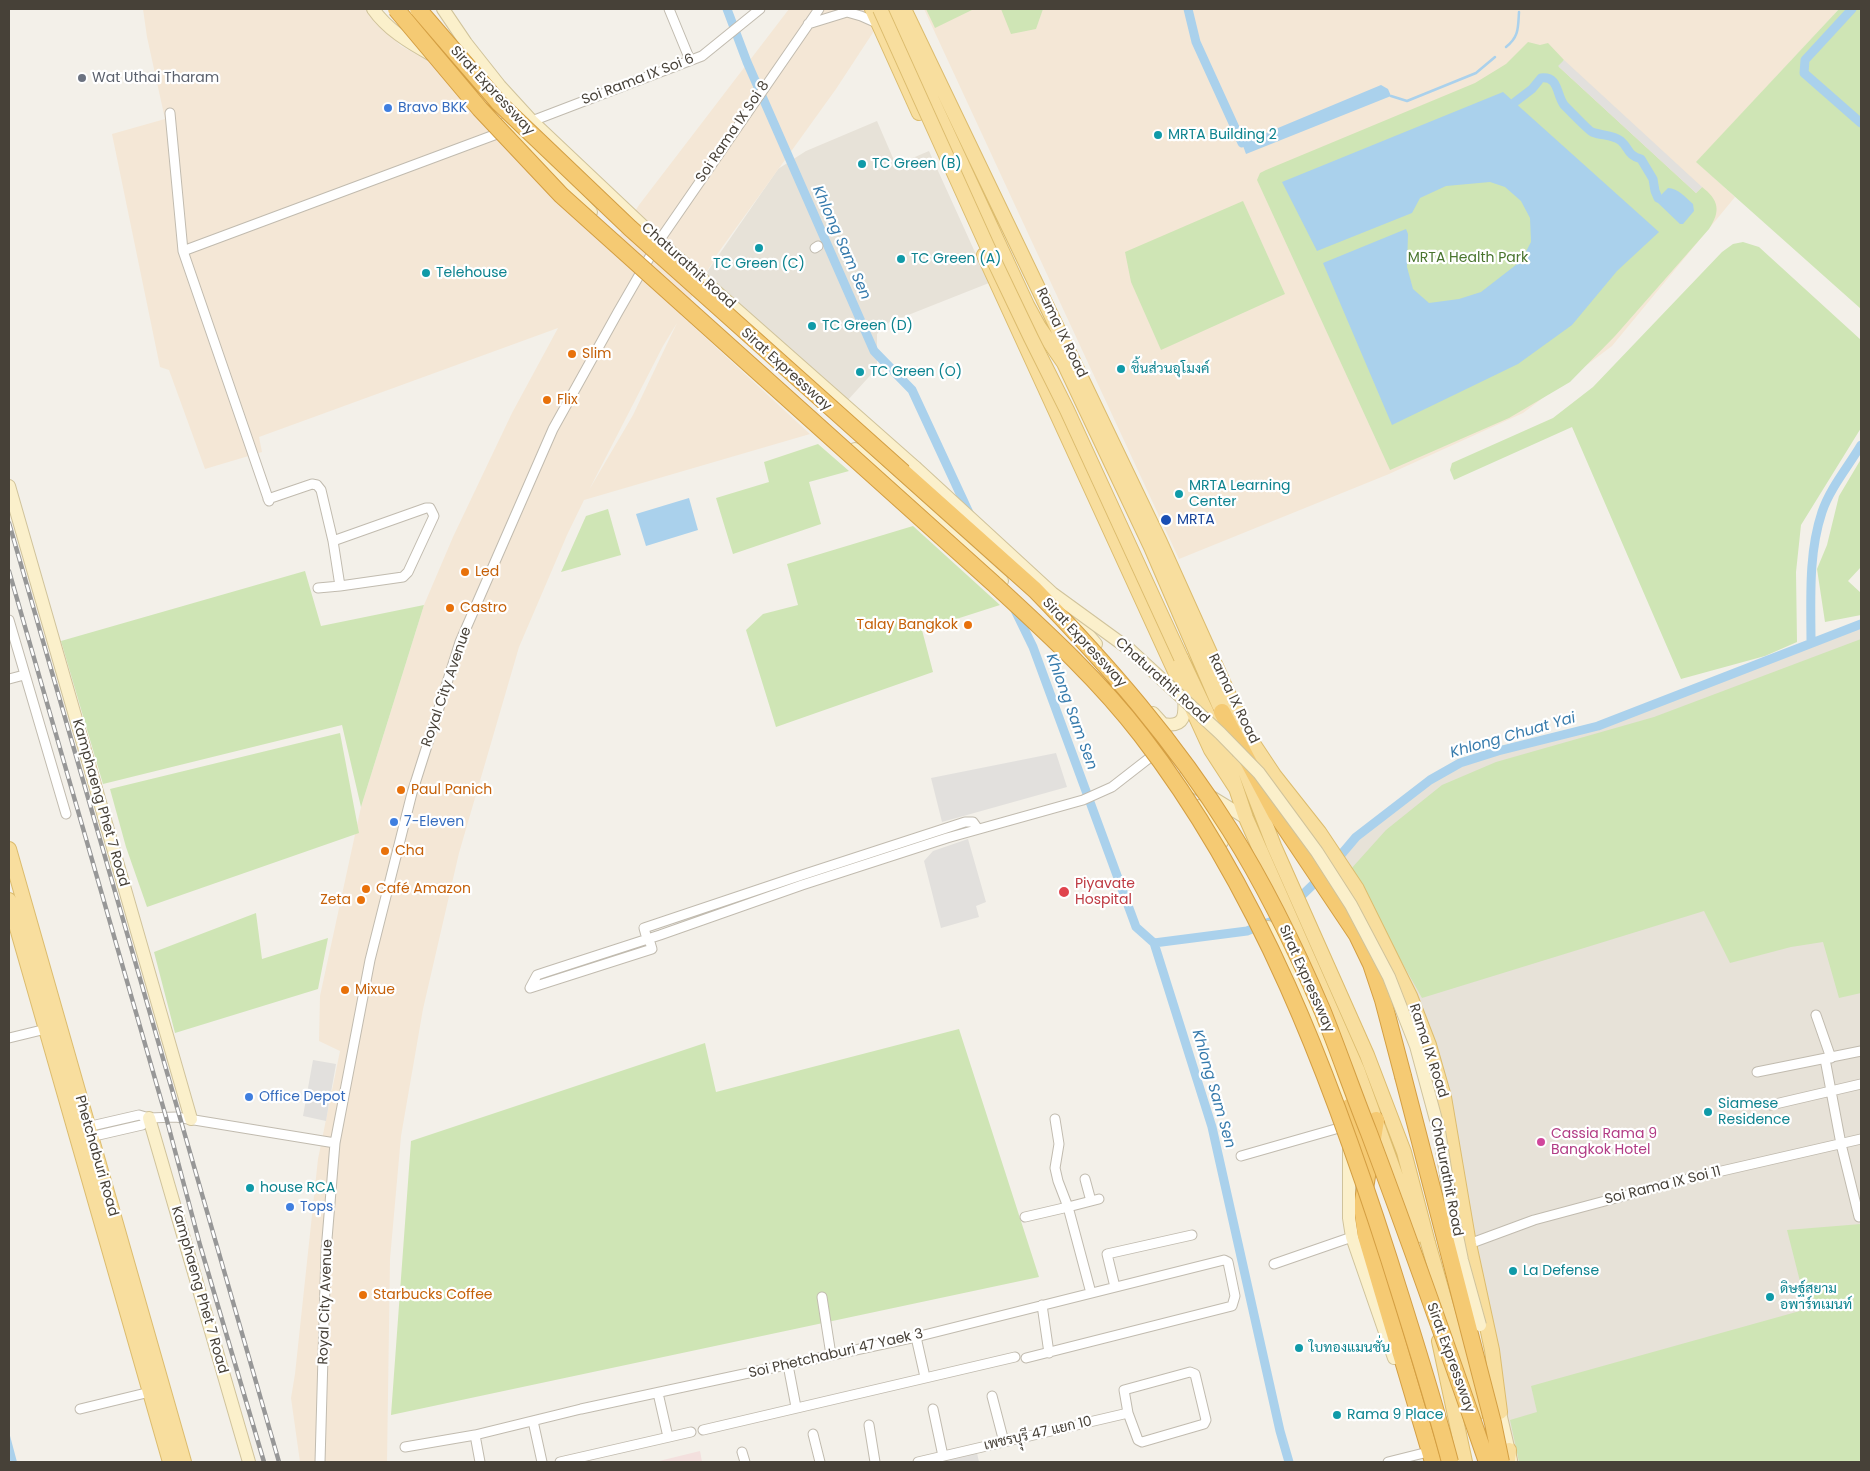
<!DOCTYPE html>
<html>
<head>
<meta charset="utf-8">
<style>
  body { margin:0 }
  #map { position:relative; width:1870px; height:1471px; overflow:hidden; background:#f3f0e9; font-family:Poppins,sans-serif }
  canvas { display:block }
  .frame { position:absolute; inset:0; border:10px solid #474138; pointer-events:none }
</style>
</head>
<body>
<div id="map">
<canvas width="1870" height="1471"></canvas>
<div class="frame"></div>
</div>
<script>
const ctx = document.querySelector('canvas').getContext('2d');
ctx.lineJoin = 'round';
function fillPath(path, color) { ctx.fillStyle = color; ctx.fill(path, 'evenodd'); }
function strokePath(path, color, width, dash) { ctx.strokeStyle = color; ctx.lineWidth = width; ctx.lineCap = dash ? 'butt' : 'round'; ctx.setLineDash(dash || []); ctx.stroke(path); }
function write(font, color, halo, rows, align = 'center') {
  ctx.font = font + ' Poppins,Sarabun,sans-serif'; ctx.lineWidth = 4.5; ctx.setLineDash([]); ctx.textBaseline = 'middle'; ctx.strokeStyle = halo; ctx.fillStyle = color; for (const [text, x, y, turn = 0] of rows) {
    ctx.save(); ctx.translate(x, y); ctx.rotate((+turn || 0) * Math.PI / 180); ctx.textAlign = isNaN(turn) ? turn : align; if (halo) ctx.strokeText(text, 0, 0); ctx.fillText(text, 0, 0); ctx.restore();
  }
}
const residential = new Path2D(`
  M877,121L896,165L929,151L989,283L888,323L877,334V368L847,401L705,275L778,169L806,151Z
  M1861,624V1462H1515L1413,1026L1366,920L1348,888L1331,866L1356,837L1430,780L1460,763L1498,751L1598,726Z`);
const commercial = new Path2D(`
  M143,9H366L374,20L401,46L431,62L611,248L639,205L789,9H864L874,31L836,89L718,253L681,315L810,434L584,500L567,535L519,647L459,853L423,1009L401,1136L390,1259L387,1462H300L291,1398L295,1374L318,1159L340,1051L319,1041L320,996L361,807L424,605L453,537L512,413L558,328L259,437L262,452L205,469L169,370L160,367L112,134L165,119L147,37ZM677,323L633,415L589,490L663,346Z
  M924,9H1839L1697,162L1735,197L1612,346L1523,413L1389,474L1179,559Z`);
const medical = new Path2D(`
  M700,1451L702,1462H655Z`);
const green = new Path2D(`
  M926,9H974L935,28Z
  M1001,9H1043L1036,29L1011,34Z
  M1839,9H1861V309L1696,162Z
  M1528,42L1540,45L1548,43L1564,60L1559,67L1696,193L1702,187C1719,200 1721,211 1709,229L1615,336L1570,382L1509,418L1390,470L1257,180L1260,173L1266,170L1475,83L1506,64Z
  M1243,201L1285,294L1161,350L1131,282L1125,252Z
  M1743,242L1759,247L1861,340V428L1801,525L1796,572L1797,642L1765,656L1681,679L1572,427L1454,480L1450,470L1452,463L1553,418L1593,387L1722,252L1733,244Z
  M818,444L849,471L809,482L821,524L733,554L716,498L769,482L764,462Z
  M1861,459V567L1848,581L1861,593V615L1825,622L1817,569L1827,545L1839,496Z
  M608,509L621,555L561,572L586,516Z
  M913,526L1000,605L922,630L933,672L776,727L746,630L763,614L798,605L787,564Z
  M305,571L321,626L424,605L361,807L342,725L103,784L61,641Z
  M1861,639V993L1839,998L1823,942L1791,947L1730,963L1704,911L1422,998L1350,870L1386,830L1442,785L1496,762L1654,717Z
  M340,733L359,833L147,907L126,847L110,789Z
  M256,913L262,959L328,938L318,989L175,1033L154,952Z
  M959,1029L1039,1277L391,1415L411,1141L705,1043L716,1092Z
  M1861,1224V1462H1519L1510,1420L1537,1412L1531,1386L1807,1309L1787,1230Z`);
const parking = new Path2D(`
  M1564,60L1702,187L1696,193L1558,66Z
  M1056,753L1067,787L942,822L931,778Z
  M968,839L986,902L976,906L979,917L941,928L924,861L933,851Z
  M313,1060L336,1064L326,1121L303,1116Z
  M977,1453L979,1462H937Z`);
const water = new Path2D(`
  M1381,85L1388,89L1391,96L1246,154L1242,143Z
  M1503,92L1659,232L1617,271L1572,325L1518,364L1392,425L1323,263L1406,229L1408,234L1407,267L1413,289L1429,303L1459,299L1481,292L1521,261L1531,242L1530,218L1521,201L1505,187L1490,182L1446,186L1420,198L1412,213L1317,251L1282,182Z
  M1668,188C1678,188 1686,198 1693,204L1694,211L1683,224H1680L1657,202L1658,198Z
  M689,498L698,530L646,546L636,514Z
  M9,1432L17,1462H9Z`);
const stream = new Path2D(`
  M1506,47C1519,37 1518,28 1519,12
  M1391,96L1407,101L1476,73L1495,57`);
const canal = new Path2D(`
  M727,9L747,62L874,351L912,390L970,515
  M1188,9L1196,42L1242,143
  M1852,9L1805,60L1804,73L1861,123
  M1515,102L1532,89L1541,78C1559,76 1556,94 1564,105C1567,108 1589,131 1592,132C1602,136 1612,134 1621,141C1630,149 1627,155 1641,159L1653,179L1655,191L1658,198
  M1014,608L1033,647L1136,927L1154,943L1212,1127L1280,1431L1289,1462
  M1811,643C1811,600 1808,554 1822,512C1830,488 1848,467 1861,445
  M1334,863L1356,837L1430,780L1460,763L1498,751L1598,726L1861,624
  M1295,902L1322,876
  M1154,943L1247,931L1275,920L1282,914`);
const street = new Path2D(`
  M669,9L690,60
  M808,24L847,12L861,16L879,24
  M170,113L183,251L269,501
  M532,121L702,56L760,9
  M815,248L818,246
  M183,251L505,131
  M268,499L312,484L317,485L321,490L333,541L340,586L318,588
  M333,541L426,508H430L434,516L408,572L403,577L340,586
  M9,620L66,814
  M9,679L24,675
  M647,939L644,928L799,876L965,822H973L978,829
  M530,988L537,975L546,972L660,935L802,885L947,838L1083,800L1112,787L1157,752
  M530,988L652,949L649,939
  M1816,1015L1831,1058
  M9,1038L46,1029
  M1825,1059L1841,1144L1859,1217
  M1757,1072L1861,1051
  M1771,1105L1861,1084
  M1055,1119L1059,1144L1055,1168L1058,1181L1068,1207L1099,1199
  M87,1127L139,1115L149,1118L176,1117L335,1143
  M90,1137L142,1125L149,1118
  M1241,1156L1346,1126
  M1085,1179L1091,1201
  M1025,1217L1068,1207L1091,1293
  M1469,1244L1534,1220L1687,1179L1861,1139
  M1274,1264L1352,1237
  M1115,1287L1107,1254L1192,1235
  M822,1297L831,1355
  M1042,1305L1049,1353
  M916,1337L925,1377
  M788,1365L796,1407
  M1190,1372L1195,1374L1206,1420L1204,1424L1142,1442L1138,1440L1128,1413L1124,1390Z
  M658,1393L668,1437
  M992,1396L1004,1442
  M80,1409L150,1392
  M933,1409L943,1456
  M533,1421L542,1462
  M869,1425L875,1462
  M703,1430L1015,1357
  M813,1434L820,1462
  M405,1447L475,1435
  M742,1452L745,1462
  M320,1462L326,1251L335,1143L370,960L412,793L460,642L553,429L618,312L659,241L819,9
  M480,1462L475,1435L581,1409L916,1337L1224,1260L1228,1262L1235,1296L1232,1306L1026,1358
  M560,1462L691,1432
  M918,1462L1128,1413
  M1388,1462L1424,1453`);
const secondary = new Path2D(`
  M373,9C387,29 408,42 430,54
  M443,9L466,43L500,86L532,121L659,241L915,467
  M505,124L591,212
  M855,449L1002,581
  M9,486L191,1119
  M1060,602L1096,644
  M1153,713L1163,724C1187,728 1185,713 1184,694
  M1182,779L1246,818
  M1199,806L1222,842
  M1268,927L1299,988L1349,1107V1115
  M149,1118L249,1462
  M1349,1148V1218L1352,1237L1394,1358
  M1498,1404L1511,1460`);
const primary = new Path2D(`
  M872,9L919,113
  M890,9L1027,305L1039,327L1064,363L1151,547L1226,721
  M904,9L1160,542L1246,733L1274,775L1319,832L1357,889L1410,996L1429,1045L1444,1097L1469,1244L1492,1350L1500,1412
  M984,255L1211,750L1235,787
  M1181,658L1221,743L1246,818L1357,1069L1403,1196L1415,1237
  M1240,758L1274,846L1367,1055L1404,1152L1428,1243L1477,1413
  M9,849L184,1462
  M9,900L170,1462
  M1439,1341L1465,1462
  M1508,1462L1509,1450`);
const highway = new Path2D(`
  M1222,712L1276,814L1357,935L1371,964L1383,1000L1403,1076
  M1349,1107L1368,1164
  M1376,1120L1363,1201V1213L1366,1236L1433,1462`);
const rail = new Path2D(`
  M9,523L279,1462
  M9,571L166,1117L200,1245L264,1462`);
const secondaryBridge = new Path2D(`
  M915,467L1052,593L1129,649L1220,733L1259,773L1317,852L1351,905L1389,977L1416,1046L1439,1131L1452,1212L1462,1260L1480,1325`);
const primaryBridge = new Path2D(`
  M880,9L987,246L1031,338L1067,410L1181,658`);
const highwayBridge = new Path2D(`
  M396,9L480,109L561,195L993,583C1045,631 1098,679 1141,735C1260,889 1330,1075 1389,1259C1410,1326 1432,1394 1450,1462
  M418,9L499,103L630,228L1035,590C1107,664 1175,742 1230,830C1266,887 1296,949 1323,1012C1339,1052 1353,1093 1369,1133C1410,1242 1449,1352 1487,1462
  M1403,1076L1493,1423L1501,1462`);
const markers = [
  [82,78,5,"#6b7280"],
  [388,108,5,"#3f7fe0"],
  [1158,135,5,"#0f9aa8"],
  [862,164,5,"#0f9aa8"],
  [759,248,5,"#0f9aa8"],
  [901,259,5,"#0f9aa8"],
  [426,273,5,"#0f9aa8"],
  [812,326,5,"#0f9aa8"],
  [572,354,5,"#e8710a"],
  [1121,369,5,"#0f9aa8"],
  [860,372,5,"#0f9aa8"],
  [547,400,5,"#e8710a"],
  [1179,494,5,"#0f9aa8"],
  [1166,520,6,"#1a4fb4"],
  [465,572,5,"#e8710a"],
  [450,608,5,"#e8710a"],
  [968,625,5,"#e8710a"],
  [401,790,5,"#e8710a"],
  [394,822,5,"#3f7fe0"],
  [385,851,5,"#e8710a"],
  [366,889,5,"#e8710a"],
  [1064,892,6,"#e0444e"],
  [361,900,5,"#e8710a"],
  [345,990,5,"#e8710a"],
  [249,1097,5,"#3f7fe0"],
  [1708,1112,5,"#0f9aa8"],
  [1541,1142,5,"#d1479c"],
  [250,1188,5,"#0f9aa8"],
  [290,1207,5,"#3f7fe0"],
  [1513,1271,5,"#0f9aa8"],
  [363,1295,5,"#e8710a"],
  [1770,1297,5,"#0f9aa8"],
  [1299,1348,5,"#0f9aa8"],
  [1337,1415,5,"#0f9aa8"]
];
const worshipNames = [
  ["Wat Uthai Tharam",92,78]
];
const streetNames = [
  ["Soi Rama IX Soi 6",638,80,-21],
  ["Sirat Expressway",492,91,47],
  ["Soi Rama IX Soi 8",733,132,-56],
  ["Chaturathit Road",688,266,42],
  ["Rama IX Road",1061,333,64],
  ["Sirat Expressway",786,370,42],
  ["Sirat Expressway",1084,643,47],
  ["Chaturathit Road",1162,681,42],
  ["Royal City Avenue",447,687,-71],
  ["Rama IX Road",1233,699,64],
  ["Kamphaeng Phet 7 Road",100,803,74],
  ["Sirat Expressway",1306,979,66],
  ["Rama IX Road",1428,1051,72],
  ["Phetchaburi Road",96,1156,74],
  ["Chaturathit Road",1446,1177,79],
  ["Soi Rama IX Soi 11",1663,1186,-14],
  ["Kamphaeng Phet 7 Road",199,1290,74],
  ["Royal City Avenue",326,1302,-88],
  ["Soi Phetchaburi 47 Yaek 3",836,1354,-13],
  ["Sirat Expressway",1450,1358,70],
  ["เพชรบุุรี 47 แยก 10",1038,1434,-13]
];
const shopNames = [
  ["Bravo BKK",398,108],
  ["7-Eleven",404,822],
  ["Office Depot",259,1097],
  ["Tops",300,1207]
];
const cultureNames = [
  ["MRTA Building 2",1168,135],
  ["TC Green (B)",872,164],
  ["TC Green (A)",911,259],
  ["TC Green (C)",759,264,"center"],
  ["Telehouse",436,273],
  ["TC Green (D)",822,326],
  ["ชิ้นส่วนอุโมงค์",1131,369],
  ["TC Green (O)",870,372],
  ["MRTA Learning",1189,486],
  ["Center",1189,502],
  ["Siamese",1718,1104],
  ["Residence",1718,1120],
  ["house RCA",260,1188],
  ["La Defense",1523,1271],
  ["ดิษฐ์สยาม",1780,1289],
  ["อพาร์ทเมนท์",1780,1305],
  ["ใบทองแมนชั่น",1309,1348],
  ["Rama 9 Place",1347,1415]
];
const parkNames = [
  ["MRTA Health Park",1468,258]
];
const foodNames = [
  ["Slim",582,354],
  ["Flix",557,400],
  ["Led",475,572],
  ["Castro",460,608],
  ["Talay Bangkok",958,625,"right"],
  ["Paul Panich",411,790],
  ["Cha",395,851],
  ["Café Amazon",376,889],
  ["Zeta",351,900,"right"],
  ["Mixue",355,990],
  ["Starbucks Coffee",373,1295]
];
const transitNames = [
  ["MRTA",1177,520]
];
const healthNames = [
  ["Piyavate",1075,884],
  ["Hospital",1075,900]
];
const hotelNames = [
  ["Cassia Rama 9",1551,1134],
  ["Bangkok Hotel",1551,1150]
];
const waterNames = [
  ["Khlong Sam Sen",841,243,66],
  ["Khlong Sam Sen",1071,712,70],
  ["Khlong Chuat Yai",1513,736,-16],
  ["Khlong Sam Sen",1213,1089,74]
];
fillPath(residential, '#e7e2d8');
fillPath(commercial, '#f4e7d6');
fillPath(medical, '#f3e0de');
fillPath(green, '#cfe5b5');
fillPath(parking, '#e2e0dd');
fillPath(water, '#aad1ec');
strokePath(stream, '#aad1ec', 2.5);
strokePath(canal, '#aad1ec', 9);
strokePath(street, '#c1bbaf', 11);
strokePath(secondary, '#d0c39b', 14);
strokePath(primary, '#dcbc6e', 16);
strokePath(highway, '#d49f43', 18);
strokePath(street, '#fff', 9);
strokePath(secondary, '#fbf0cb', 12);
strokePath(primary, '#f8de9e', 14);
strokePath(highway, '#f5ca73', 16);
strokePath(rail, '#979797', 4.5);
strokePath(rail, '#fff', 2.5, [8]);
strokePath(secondaryBridge, '#d0c39b', 14, []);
strokePath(primaryBridge, '#dcbc6e', 16, []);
strokePath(highwayBridge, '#d49f43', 18, []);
strokePath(secondaryBridge, '#fbf0cb', 12);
strokePath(primaryBridge, '#f8de9e', 14);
strokePath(highwayBridge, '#f5ca73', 16);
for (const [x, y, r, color] of markers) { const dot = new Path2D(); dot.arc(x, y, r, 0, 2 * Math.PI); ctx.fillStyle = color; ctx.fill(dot); strokePath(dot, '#fff', 2); }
write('14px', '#5b616d', '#fff', worshipNames, 'left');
write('14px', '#474138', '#fff', streetNames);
write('14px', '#366cbe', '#fff', shopNames, 'left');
write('14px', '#0d838f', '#fff', cultureNames, 'left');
write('14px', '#49752e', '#fff', parkNames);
write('14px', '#c56008', '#fff', foodNames, 'left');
write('14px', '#164399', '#fff', transitNames, 'left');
write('14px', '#be3a42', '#fff', healthNames, 'left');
write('14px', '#b23c85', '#fff', hotelNames, 'left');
write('italic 15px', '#377bac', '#fff', waterNames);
</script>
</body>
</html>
